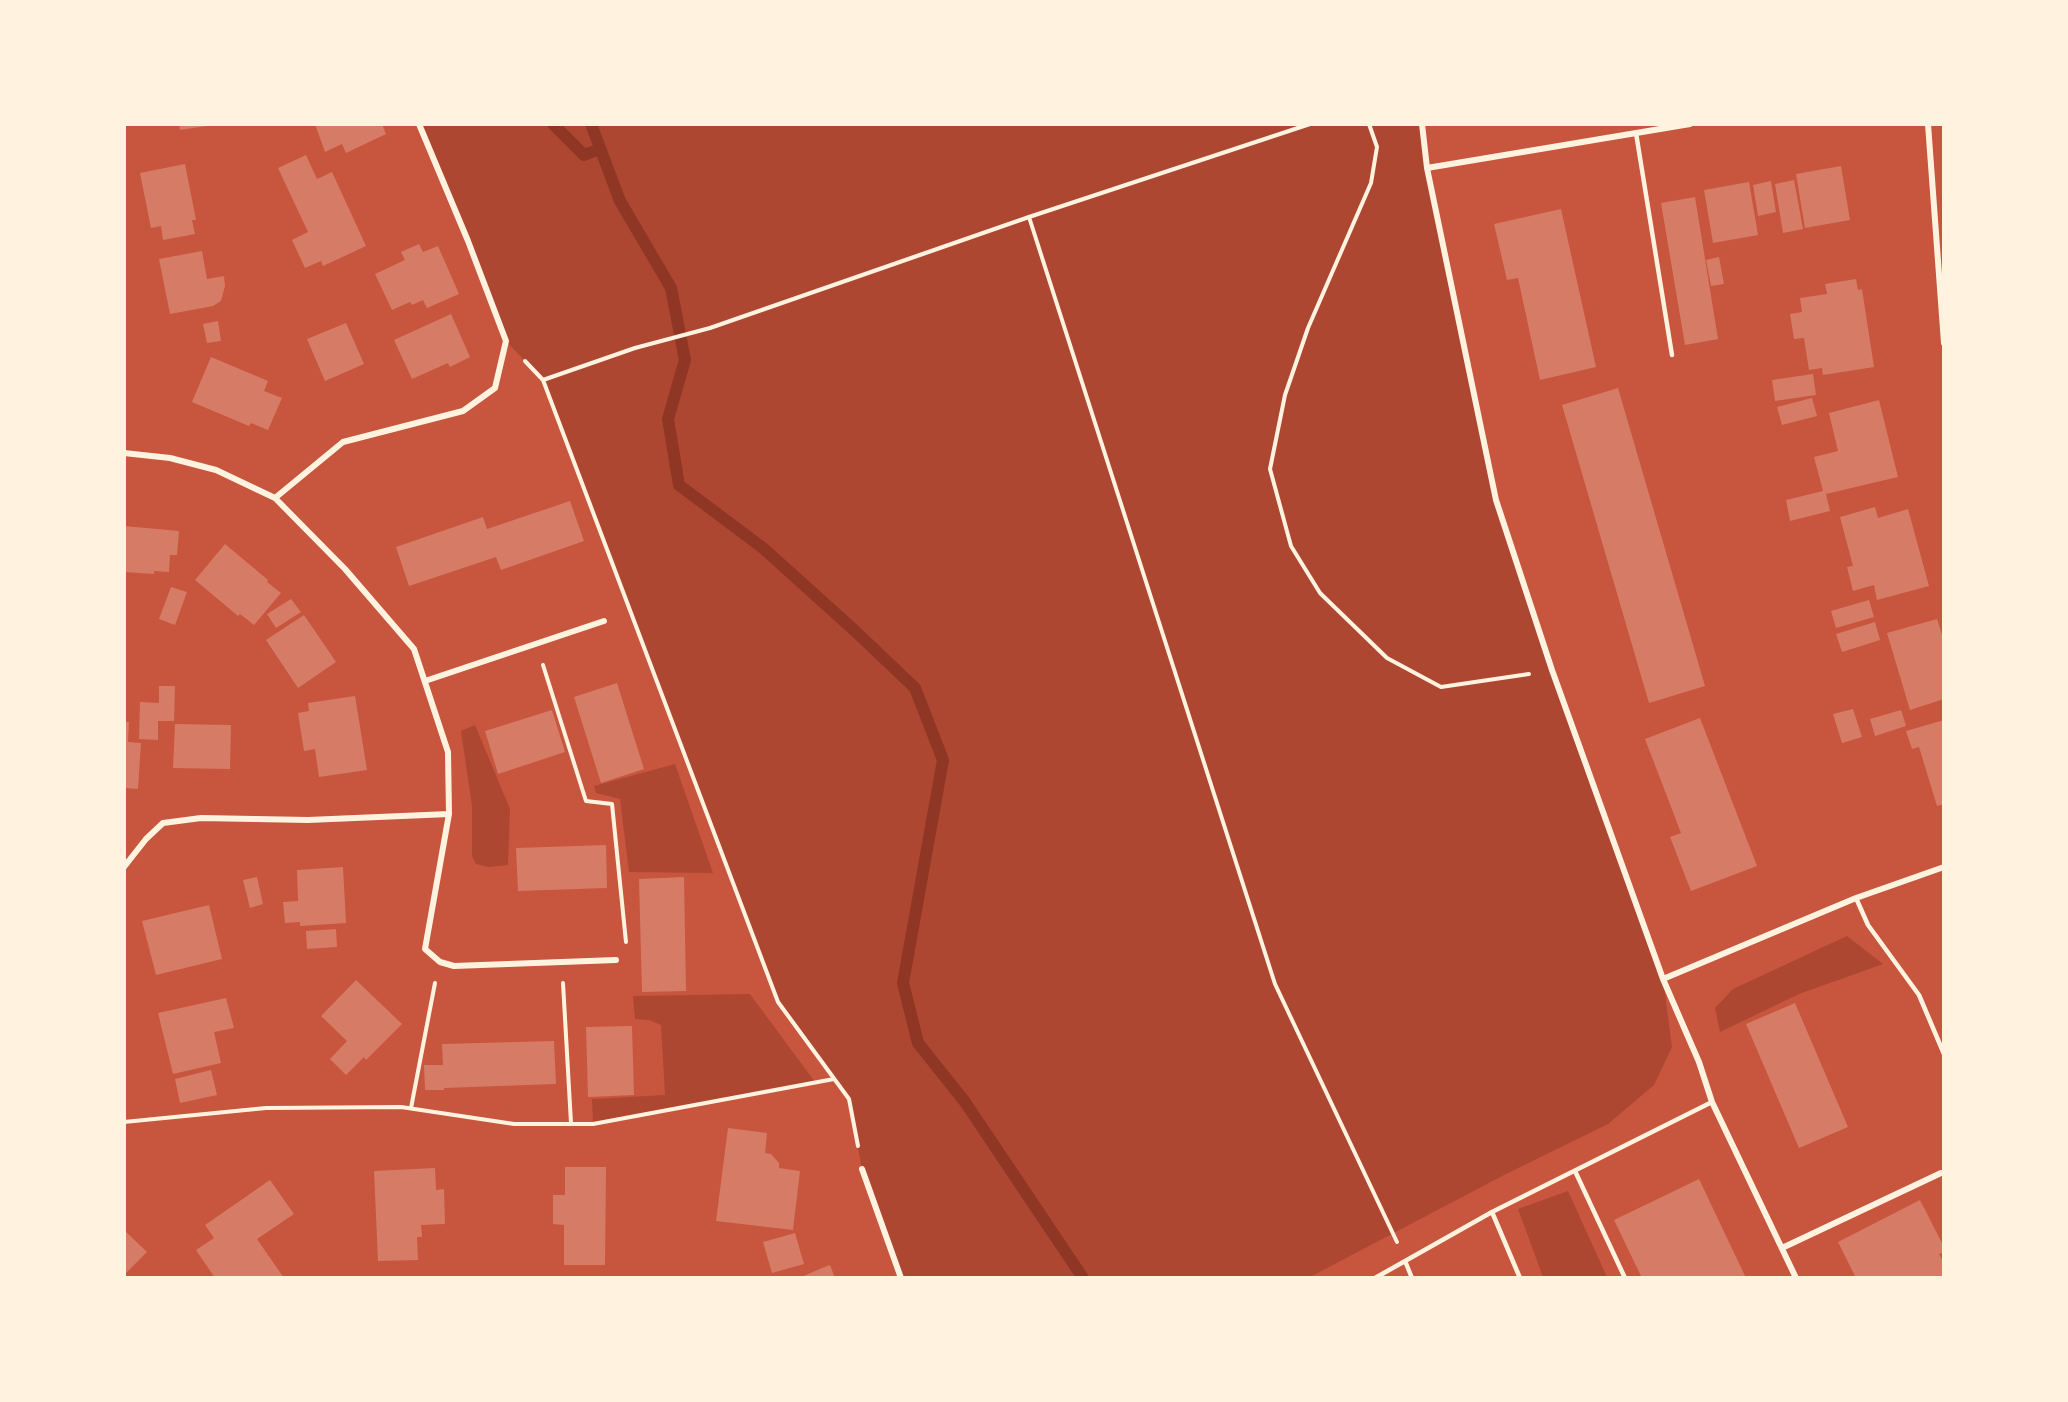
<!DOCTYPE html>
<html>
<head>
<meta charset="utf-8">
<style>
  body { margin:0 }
  #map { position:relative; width:2068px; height:1402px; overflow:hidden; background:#c8553d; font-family:"PT Sans Narrow",sans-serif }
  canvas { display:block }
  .frame { position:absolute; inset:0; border:126px solid #fff3e0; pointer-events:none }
</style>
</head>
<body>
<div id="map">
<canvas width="2068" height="1402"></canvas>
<div class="frame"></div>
</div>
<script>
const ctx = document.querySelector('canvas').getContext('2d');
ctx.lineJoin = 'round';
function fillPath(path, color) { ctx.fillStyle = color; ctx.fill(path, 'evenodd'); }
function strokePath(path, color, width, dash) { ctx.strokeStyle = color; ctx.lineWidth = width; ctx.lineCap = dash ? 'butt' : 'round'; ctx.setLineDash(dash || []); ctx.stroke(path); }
const green = new Path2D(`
  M417,125H1422L1427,168L1496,500L1663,979L1672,1047L1654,1085L1608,1124L1506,1174L1310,1277H901L862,1169L849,1099L778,1002L543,380L506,341Z
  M475,725L510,809L508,865L489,867L476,864L472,856V806L461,731Z
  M675,764L713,873L629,872L620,799L596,793L594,786Z
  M1847,936L1883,964L1799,994L1720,1032L1715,1008L1733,989Z
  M750,994L815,1082L593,1124L592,1099L665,1095L661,1025L649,1020L635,1019L633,996Z
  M1568,1191L1607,1277H1543L1518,1209Z`);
const stream = new Path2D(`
  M553,124L584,155L600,149
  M591,124L620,201L671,288L685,360L668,419L679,485L763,548L854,630L915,688L943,760L903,983L918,1043L965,1102L1083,1278`);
const building = new Path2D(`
  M179,124H207V126L180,130Z
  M315,124H382L386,134L346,153L342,144L325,152Z
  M306,155L317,179L332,172L366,246L323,266L321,261L305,268L292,240L308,232L278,168Z
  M185,164L196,220H192L195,234L163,240L161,226L151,228L140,173Z
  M1841,166L1850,220L1805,228L1796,174Z
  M1794,180L1803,229L1783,233L1775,184Z
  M1771,181L1776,212L1758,216L1753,185Z
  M1749,182L1758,235L1713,243L1704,190Z
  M1695,197L1718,339L1685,345L1661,203Z
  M1561,209L1596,367L1540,380L1518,278L1507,280L1494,224Z
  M419,244L423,252L438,246L459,294L427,308L423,300L412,305L410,302L392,310L375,274L405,260L401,252Z
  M202,251L207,279L224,276L225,286L221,301L213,306L170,314L159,259Z
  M1719,257L1724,284L1711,286L1706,260Z
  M1856,279L1858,290L1862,289L1874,367L1823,375L1822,368L1809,370L1804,338L1794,339L1790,314L1802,312L1800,298L1827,294L1825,284Z
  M451,314L470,357L450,367L448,363L412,379L394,340Z
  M218,321L221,341L207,343L203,324Z
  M346,323L364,364L325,381L307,339Z
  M211,357L268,381L264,391L282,398L268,430L251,423L249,426L192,402Z
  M1813,374L1816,395L1775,401L1772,380Z
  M1618,388L1705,686L1649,703L1562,405Z
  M1812,398L1817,416L1782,425L1777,407Z
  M1879,400L1898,477L1826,494L1830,511L1790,521L1786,500L1823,491L1814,457L1838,451L1829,413Z
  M570,501L584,541L501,570L496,557L409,586L396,547L483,517L487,529Z
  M1875,507L1878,518L1908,509L1929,586L1877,600L1874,585L1853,591L1847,567L1853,566L1840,517Z
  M124,526L179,531L177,555H170L169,572L154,571V574L124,572Z
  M225,544L268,580L267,582L281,593L254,625L240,614L238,616L195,580Z
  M171,587L187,592L175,625L159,619Z
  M291,599L301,612L276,628L267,614Z
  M1869,600L1874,617L1836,628L1831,611Z
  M304,615L336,662L298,688L266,640Z
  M1937,619L1944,641V699L1910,710L1887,633Z
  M1875,622L1880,640L1842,652L1836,634Z
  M617,683L644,769L601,783L574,697Z
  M159,686H175L174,721H158V740L139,739L140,702L159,703Z
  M355,696L367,770L319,777L315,749L304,751L298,713L309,711L308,703Z
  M1853,709L1862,737L1842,743L1833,714Z
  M552,710L565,752L498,774L485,731Z
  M1901,710L1906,726L1875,736L1870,719Z
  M1700,718L1757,866L1691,891L1670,837L1681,833L1645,739Z
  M1944,720V804L1937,806L1919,747L1912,749L1906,731Z
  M124,722H129L128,742L141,743L138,789L124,788Z
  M175,724L231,725L230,769L173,768Z
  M606,845L607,888L518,891L516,848Z
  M343,867L346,923L300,926V922L285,923L283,902L298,901L297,870Z
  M257,877L263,904L250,908L243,880Z
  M684,877L686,991L642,992L639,879Z
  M209,905L222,959L156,975L142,921Z
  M336,929L337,947L307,949L306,931Z
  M356,980L402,1024L366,1060L364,1057L346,1075L330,1059L347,1041L321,1016Z
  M226,998L234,1028L214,1032L221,1063L173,1074L158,1013Z
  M1795,1003L1848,1127L1799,1148L1746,1024Z
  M632,1026L634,1095L588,1097L586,1027Z
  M554,1041L556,1084L444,1088V1090H425L424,1065H443L442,1044Z
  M211,1070L217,1095L180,1103L175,1079Z
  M728,1128L767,1133L765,1153L771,1154L779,1163V1168L800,1171L793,1230L716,1221Z
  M565,1167H606L605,1265H564V1225L553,1224V1195H565Z
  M435,1168L436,1190L444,1189L445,1224L421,1225L422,1237H417L418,1260L378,1261L374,1171Z
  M1699,1179L1746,1278H1642L1614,1220Z
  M270,1180L294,1214L257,1239L284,1278H215L196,1250L214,1238L205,1225Z
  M1920,1200L1944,1247V1252L1939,1254L1944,1263V1278H1856L1838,1242Z
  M124,1230L147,1252L124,1275Z
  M795,1233L804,1264L772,1273L763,1242Z
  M830,1265L835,1278H799L822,1268Z`);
const path = new Path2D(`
  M1369,124L1377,147L1371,183L1308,328L1285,395L1270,469L1291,546L1320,593L1387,658L1441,687L1529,674
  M1029,217L1275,984L1397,1242
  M525,361L543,380L778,1002L849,1099L858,1146
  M543,380L635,348L710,328L1029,217L1310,124
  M543,665L586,801L612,804L626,942
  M563,983L571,1123
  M411,1108L435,983
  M124,1122L266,1108L401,1107L514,1124H593L834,1079`);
const service = new Path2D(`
  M1636,133L1672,355
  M1856,898L1868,925L1919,995L1944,1054
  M1575,1171L1625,1278
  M1492,1212L1520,1278
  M1405,1261L1412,1278
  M1375,1278L1492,1212L1712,1102`);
const minor = new Path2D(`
  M1422,124L1427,168L1496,500L1552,670L1663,979L1699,1062L1712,1102L1796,1278
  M1928,124L1944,343
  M1427,168L1690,124
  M124,453L170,458L216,470L275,498L345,569L414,649L448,752L449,814L425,949L440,962L454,966L616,960
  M275,498L343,442L463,411L495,388L506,341L468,241L419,124
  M425,681L604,621
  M124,867L146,839L163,823L201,818L308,820L449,814
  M1663,979L1856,898L1944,867
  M862,1169L901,1278
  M1782,1248L1941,1173`);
fillPath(green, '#ae4732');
strokePath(stream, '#8f3625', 12);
fillPath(building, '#d67c66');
strokePath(path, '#fff3e0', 4);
strokePath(service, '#fff3e0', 4.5);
strokePath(minor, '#fff3e0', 6);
</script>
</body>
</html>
